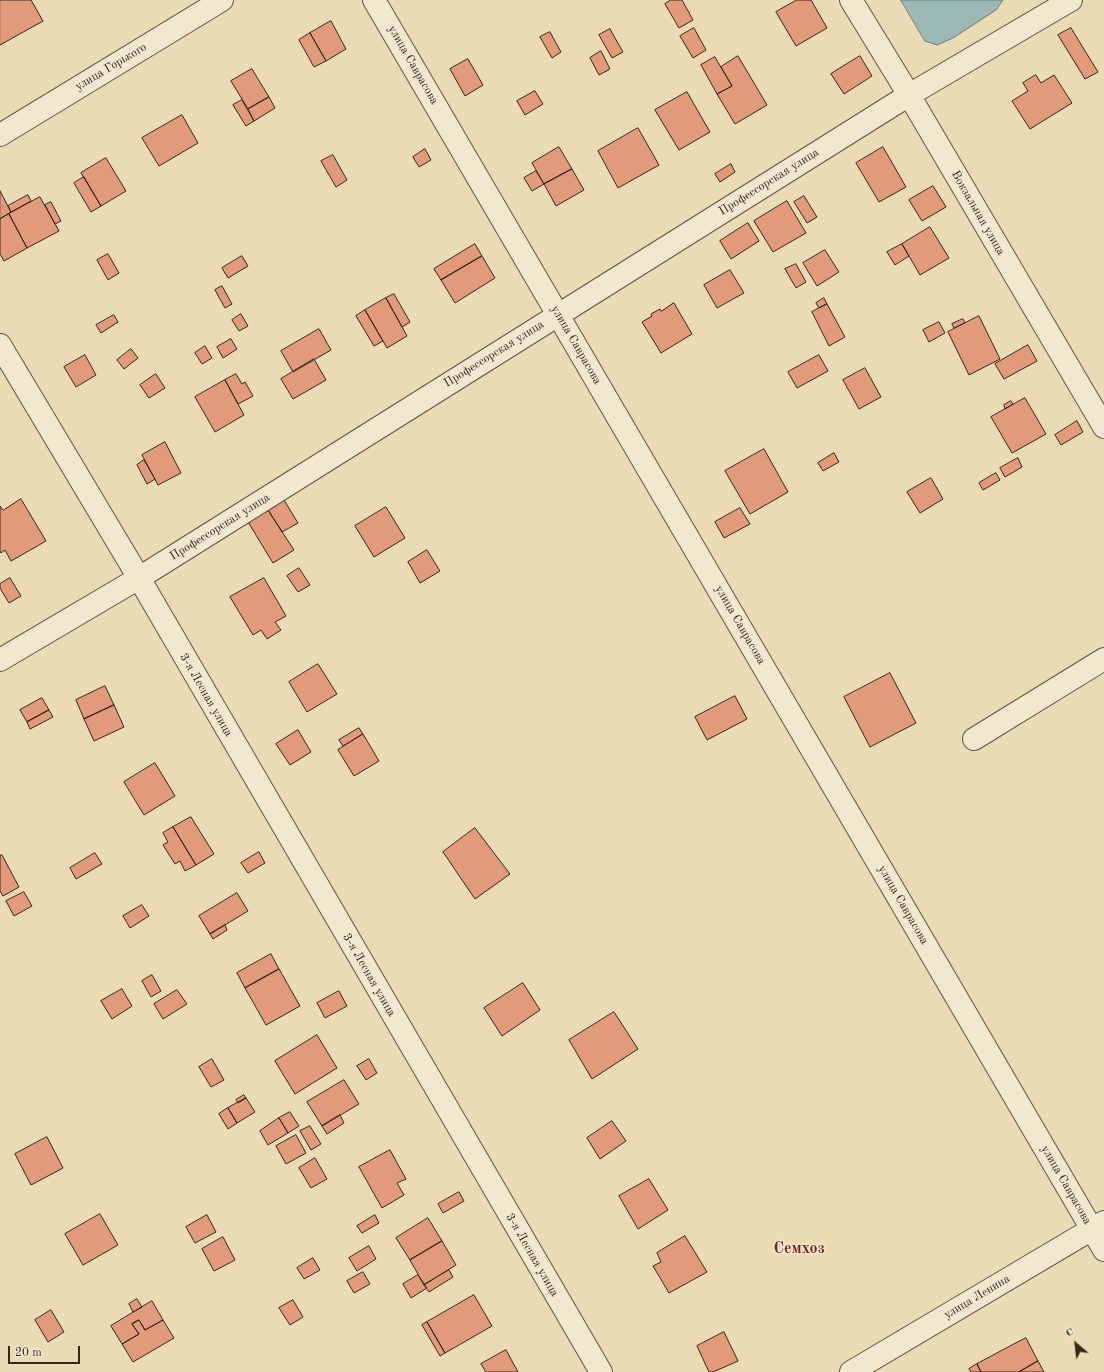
<!DOCTYPE html>
<html>
<head>
<meta charset="utf-8">
<style>
  body { margin:0 }
  #map { position:relative; width:1104px; height:1372px; overflow:hidden; background:#eadbb5; font-family:"Old Standard TT",serif }
  canvas { display:block }
  .north { position:absolute; left:1056px; top:1324px; width:40px; height:40px; -webkit-text-stroke:3px #f1e8cf; paint-order:stroke; rotate:332deg; font-size:11px; font-weight:700; line-height:16px; text-align:center; color:#39251c }
  .north::after { content:''; display:block; margin:auto; width:14px; height:18px; background:#39251c; clip-path:polygon(50% 0,100% 100%,50% 72%,0 100%) }
  .scale { position:absolute; left:8px; top:1346px; width:72px; height:18px; box-sizing:border-box; border:2px solid #39251c; border-top:0; padding-left:5px; font-size:12px; line-height:14px; white-space:nowrap; color:#39251c; -webkit-text-stroke:3px #f1e8cf; paint-order:stroke }
</style>
</head>
<body>
<div id="map">
<canvas width="1104" height="1372"></canvas>
<div class="north">С</div>
<div class="scale">20 m</div>
</div>
<script>
const ctx = document.querySelector('canvas').getContext('2d');
ctx.lineJoin = 'round';
function fillPath(path, color) { ctx.fillStyle = color; ctx.fill(path, 'evenodd'); }
function strokePath(path, color, width, dash) { ctx.strokeStyle = color; ctx.lineWidth = width; ctx.lineCap = dash ? 'butt' : 'round'; ctx.setLineDash(dash || []); ctx.stroke(path); }
function write(font, color, halo, rows, align = 'center') {
  ctx.font = font + ' "Old Standard TT",serif'; ctx.lineWidth = 3; ctx.setLineDash([]); ctx.textBaseline = 'middle'; ctx.strokeStyle = halo; ctx.fillStyle = color; for (const [text, x, y, turn = 0] of rows) {
    ctx.save(); ctx.translate(x, y); ctx.rotate((+turn || 0) * Math.PI / 180); ctx.textAlign = isNaN(turn) ? turn : align; if (halo) ctx.strokeText(text, 0, 0); ctx.fillText(text, 0, 0); ctx.restore();
  }
}
const water = new Path2D(`
  M901,0H1003L996,10L953,38L937,45L925,41Z`);
const building = new Path2D(`
  M0,0H31L43,21L0,45Z
  M671,0H682L693,20L679,28L665,4Z
  M797,0H811L827,28L796,46L776,12Z
  M331,21L346,49L326,61L310,33Z
  M694,28L706,50L693,58L680,36Z
  M1071,28L1098,72L1085,79L1058,35Z
  M610,29L623,52L612,58L599,35Z
  M550,32L561,52L552,58L540,37Z
  M310,33L326,61L314,67L299,40Z
  M601,51L610,69L599,75L590,58Z
  M738,56L767,105L735,124L717,94L732,86L721,67Z
  M860,56L872,76L844,94L831,74Z
  M715,57L732,86L717,94L701,65Z
  M468,59L483,85L465,96L450,69Z
  M252,69L269,97L248,109L231,81Z
  M1036,75L1041,83L1054,75L1072,103L1030,129L1012,101L1028,91L1023,83Z
  M535,91L543,104L525,115L517,101Z
  M687,92L710,132L679,150L655,110Z
  M269,97L275,108L254,121L248,109Z
  M242,100L254,121L246,126L233,105Z
  M182,115L198,143L159,166L142,138Z
  M638,128L659,165L618,188L598,151Z
  M559,147L572,169L544,184L532,163Z
  M883,147L906,187L879,202L856,163Z
  M425,149L431,160L419,167L413,157Z
  M333,155L347,180L336,187L321,161Z
  M106,158L126,191L101,206L81,173Z
  M731,164L735,172L720,182L715,174Z
  M572,169L584,190L556,206L544,184Z
  M536,171L544,184L532,191L524,178Z
  M84,177L101,206L91,212L74,183Z
  M933,186L946,207L922,221L909,200Z
  M0,191L11,212L0,219Z
  M28,195L31,201L11,212L8,206Z
  M804,196L817,217L807,223L794,202Z
  M40,197L59,231L27,248L9,214Z
  M787,201L806,233L773,252L754,221Z
  M51,202L61,221L55,224L45,205Z
  M9,214L27,248L4,261L0,254V219Z
  M748,223L759,241L731,259L720,241Z
  M930,227L949,258L920,275L902,244Z
  M475,244L482,256L441,280L434,269Z
  M902,244L909,256L895,265L887,252Z
  M825,250L839,272L817,286L803,263Z
  M108,254L119,273L108,280L97,260Z
  M242,256L248,266L228,278L222,268Z
  M482,256L495,278L455,303L441,280Z
  M796,264L806,282L796,288L785,269Z
  M730,270L744,293L717,308L704,285Z
  M222,286L232,304L225,308L215,290Z
  M394,294L410,322L402,327L386,298Z
  M386,298L407,336L387,348L365,310Z
  M824,298L827,304L819,308L816,303Z
  M674,303L692,334L661,353L642,322L652,316L651,314L660,309L661,311Z
  M827,304L845,337L829,346L812,312Z
  M365,310L383,341L374,346L356,316Z
  M241,314L248,326L239,331L232,320Z
  M114,315L118,322L101,333L96,325Z
  M979,316L1000,359L969,375L948,332Z
  M963,319L965,323L954,328L952,324Z
  M939,322L945,333L929,342L923,330Z
  M319,329L331,350L293,372L281,351Z
  M231,339L237,349L223,358L217,347Z
  M1028,345L1037,361L1004,379L995,364Z
  M205,346L212,358L202,364L195,353Z
  M131,349L138,358L124,369L117,360Z
  M85,355L96,375L76,387L64,367Z
  M819,355L828,371L797,388L788,372Z
  M314,359L326,380L293,399L281,379Z
  M865,368L881,397L859,409L843,380Z
  M156,374L165,388L149,398L140,385Z
  M236,374L242,384L245,382L253,396L238,404L225,380Z
  M225,380L244,415L215,432L195,397Z
  M1025,398L1046,434L1012,453L991,417Z
  M1011,401L1013,404L1005,409L1004,405Z
  M1077,421L1083,432L1061,445L1055,435Z
  M165,442L181,473L158,485L142,455Z
  M764,449L788,492L750,514L725,471Z
  M834,453L839,462L823,471L818,463Z
  M1018,458L1022,467L1005,477L1000,468Z
  M144,460L155,479L147,484L137,465Z
  M996,473L1000,480L983,490L979,483Z
  M931,478L943,499L920,513L907,492Z
  M21,499L46,541L11,561L5,550L1,553L0,551V506L3,510Z
  M284,500L298,523L282,532L268,510Z
  M386,507L405,538L374,557L355,526Z
  M740,508L750,524L724,538L715,522Z
  M268,510L294,550L273,563L248,522Z
  M427,550L440,571L420,583L408,562Z
  M299,568L310,585L298,592L287,576Z
  M10,578L21,596L9,603L0,588V584Z
  M264,578L286,616L275,622L281,630L267,639L261,630L253,635L230,597Z
  M318,664L337,694L307,712L289,682Z
  M890,673L916,723L870,747L844,697Z
  M105,686L114,705L84,719L76,700Z
  M735,696L747,719L707,740L695,717Z
  M42,698L49,710L27,722L20,710Z
  M114,705L124,727L94,741L84,719Z
  M49,710L53,717L30,729L27,722Z
  M359,728L363,734L343,746L339,740Z
  M298,730L311,752L290,765L276,744Z
  M363,734L379,761L354,776L338,750Z
  M155,763L175,796L144,815L124,782Z
  M191,817L214,854L196,865L173,827Z
  M173,827L196,865L185,871L180,861L175,864L163,845L168,842L163,833Z
  M475,828L510,874L475,899L443,852Z
  M259,852L265,863L248,873L241,863Z
  M95,853L102,864L76,879L70,868Z
  M2,855L19,887L3,896L0,891V856Z
  M24,892L32,906L14,916L6,901Z
  M237,893L248,911L210,934L199,916Z
  M142,905L149,916L130,928L123,916Z
  M225,925L227,930L213,939L210,934Z
  M271,954L279,969L245,988L237,973Z
  M279,969L300,1006L266,1025L245,988Z
  M152,975L161,991L151,997L142,981Z
  M523,983L540,1010L502,1036L484,1008Z
  M122,989L132,1006L112,1019L101,1001Z
  M177,990L187,1004L163,1019L154,1004Z
  M339,991L347,1006L325,1018L317,1003Z
  M614,1012L638,1049L592,1079L569,1040Z
  M317,1035L337,1068L295,1094L275,1061Z
  M212,1059L224,1080L211,1087L199,1067Z
  M369,1059L377,1073L366,1080L357,1066Z
  M344,1080L359,1104L322,1126L307,1102Z
  M244,1095L246,1098L238,1103L236,1100Z
  M246,1098L255,1112L237,1123L228,1108Z
  M228,1108L237,1123L228,1129L219,1114Z
  M290,1112L299,1126L288,1133L279,1118Z
  M340,1115L344,1123L327,1134L322,1126Z
  M279,1118L288,1133L268,1145L260,1131Z
  M612,1121L626,1141L600,1159L587,1138Z
  M310,1126L321,1144L311,1150L300,1131Z
  M296,1135L306,1153L286,1164L276,1146Z
  M47,1137L63,1168L31,1185L15,1154Z
  M390,1150L406,1179L397,1183L404,1195L382,1208L359,1167Z
  M315,1158L327,1179L311,1188L299,1168Z
  M649,1179L668,1210L638,1229L619,1196Z
  M459,1192L464,1201L443,1213L438,1204Z
  M100,1214L118,1245L83,1265L65,1234Z
  M207,1215L216,1232L195,1243L186,1227Z
  M375,1215L379,1223L362,1233L357,1226Z
  M428,1218L442,1241L410,1260L396,1238Z
  M685,1236L707,1272L669,1293L653,1266L661,1262L657,1253Z
  M223,1237L235,1260L214,1271L202,1249Z
  M442,1241L456,1265L424,1285L410,1260Z
  M369,1246L376,1259L357,1271L349,1258Z
  M313,1258L320,1270L304,1279L297,1268Z
  M449,1270L453,1277L429,1292L424,1285Z
  M363,1272L370,1284L354,1293L347,1281Z
  M418,1275L427,1288L411,1298L403,1284Z
  M474,1295L492,1326L445,1353L427,1322Z
  M137,1299L142,1307L133,1312L129,1304Z
  M293,1300L303,1317L290,1325L279,1308Z
  M152,1301L163,1320L145,1330L139,1320L132,1324L139,1334L122,1344L111,1326Z
  M51,1310L64,1332L48,1342L35,1320Z
  M139,1320L145,1330L163,1320L174,1338L133,1362L122,1344L139,1334L132,1324Z
  M427,1322L445,1353L440,1356L422,1325Z
  M724,1332L738,1361L713,1372H709L697,1346Z
  M1026,1338L1038,1361L1019,1372H981L977,1364Z
  M506,1350L518,1372H486L481,1364Z
  M1038,1361L1044,1372H1019Z
  M977,1364L981,1372H971L969,1369Z`);
const minor = new Path2D(`
  M374,0L1104,1250
  M851,0L909,95L1104,427
  M0,135L222,0
  M0,345L139,578L601,1372
  M0,660L139,578L909,95L1071,0
  M974,739L1104,659
  M851,1372L1104,1222`);
const streetNames = [
  ["улица Саврасова",413,65,60],
  ["улица Горького",111,67,-31],
  ["Профессорская улица",769,182,-32],
  ["Вокзальная улица",978,213,60],
  ["улица Саврасова",576,345,60],
  ["Профессорская улица",494,354,-32],
  ["Профессорская улица",220,527,-32],
  ["улица Саврасова",740,625,60],
  ["3-я Лесная улица",206,695,60],
  ["улица Саврасова",903,905,60],
  ["3-я Лесная улица",369,975,60],
  ["улица Саврасова",1066,1185,60],
  ["3-я Лесная улица",532,1255,60],
  ["улица Ленина",977,1297,-31]
];
const districtNames = [
  ["Семхоз",799,1249]
];
fillPath(water, '#9ab9b5');
strokePath(water, '#737e78', 1);
fillPath(building, '#e19b7a');
strokePath(building, '#39251c', 1);
strokePath(minor, '#655242', 24);
strokePath(minor, '#f1e8cf', 22);
write('12px', '#39251c', '#f1e8cf', streetNames);
write('bold 16px', '#7a1f14', '#f1e8cf', districtNames);
</script>
</body>
</html>
